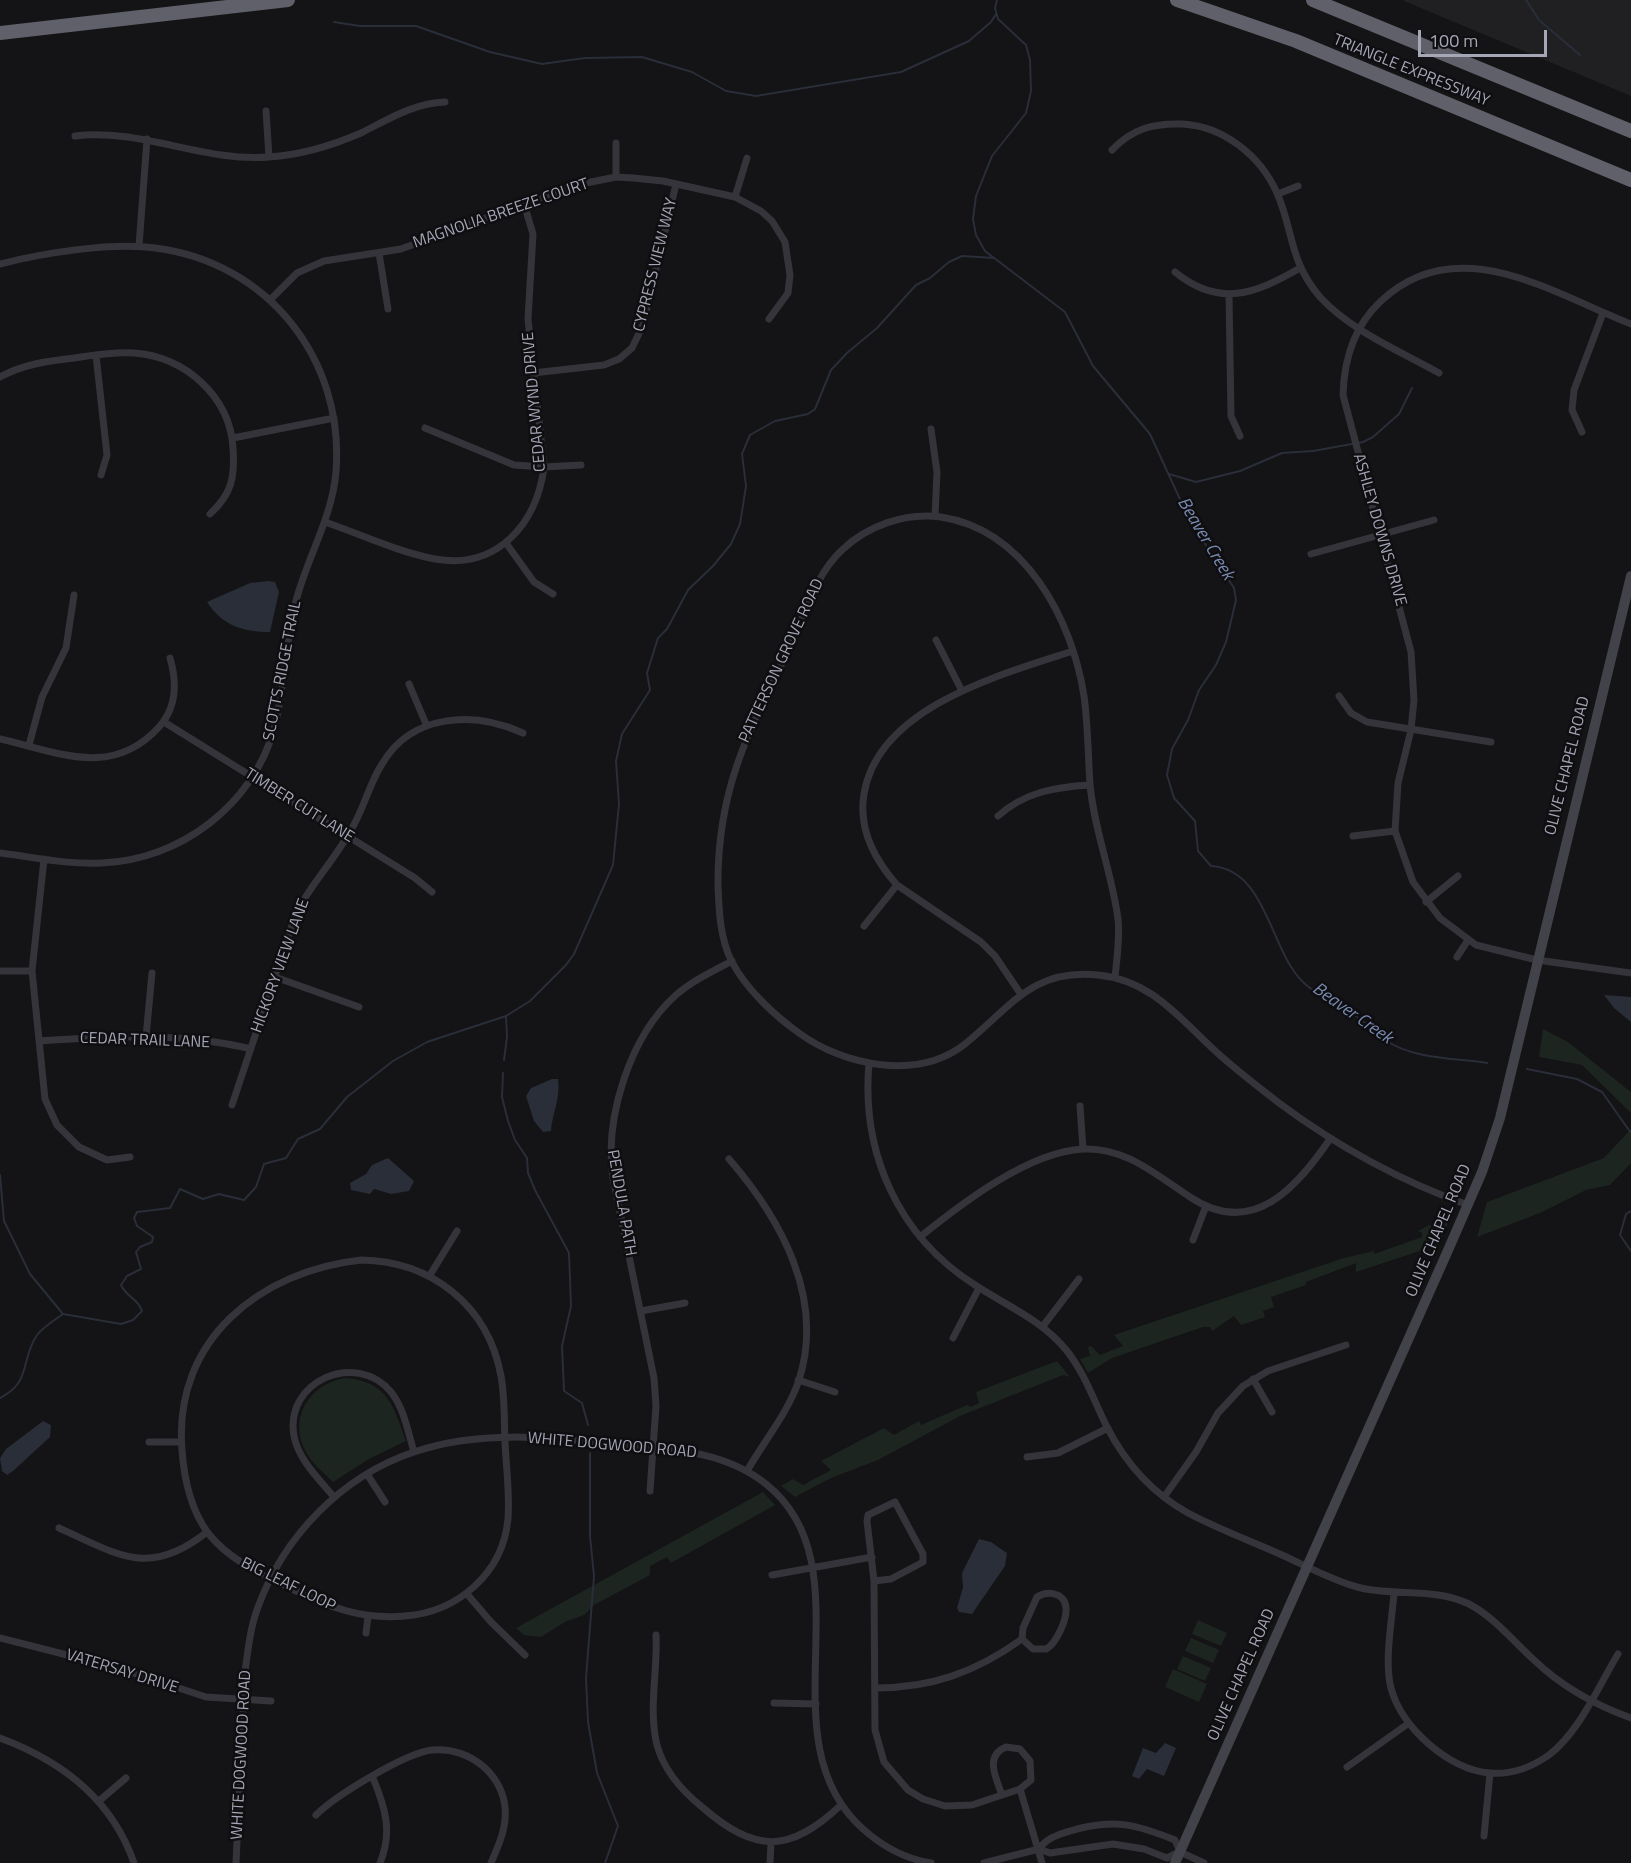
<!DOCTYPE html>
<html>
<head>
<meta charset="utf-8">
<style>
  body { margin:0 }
  #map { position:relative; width:1631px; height:1863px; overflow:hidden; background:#141315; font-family:"Titillium Web",sans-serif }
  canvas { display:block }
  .scale { position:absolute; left:1418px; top:30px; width:129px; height:27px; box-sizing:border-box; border:3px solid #a5a6b6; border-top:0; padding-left:8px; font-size:18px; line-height:21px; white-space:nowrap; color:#a5a6b6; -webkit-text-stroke:4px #0f0e10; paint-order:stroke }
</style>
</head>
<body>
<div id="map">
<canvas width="1631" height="1863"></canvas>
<div class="scale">100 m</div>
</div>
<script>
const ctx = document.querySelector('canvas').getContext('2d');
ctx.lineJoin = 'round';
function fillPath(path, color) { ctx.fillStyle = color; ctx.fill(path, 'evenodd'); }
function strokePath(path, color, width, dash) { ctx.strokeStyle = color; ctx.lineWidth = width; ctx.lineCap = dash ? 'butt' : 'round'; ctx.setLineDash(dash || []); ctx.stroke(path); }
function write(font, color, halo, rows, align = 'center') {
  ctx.font = font + ' "Titillium Web",sans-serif'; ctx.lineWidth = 5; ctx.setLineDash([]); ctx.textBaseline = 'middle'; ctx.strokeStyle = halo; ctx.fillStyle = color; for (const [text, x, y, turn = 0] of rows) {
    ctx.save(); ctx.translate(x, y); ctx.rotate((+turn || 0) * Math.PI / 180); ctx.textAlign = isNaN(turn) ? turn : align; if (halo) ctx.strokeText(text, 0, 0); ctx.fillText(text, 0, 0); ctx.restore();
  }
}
const built = new Path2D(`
  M1631,0V96L1404,1V0Z`);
const green = new Path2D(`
  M1543,1029L1568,1042L1631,1092V1113L1582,1065L1539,1057Z
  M1631,1129V1163L1610,1185L1586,1190L1540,1213L1477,1237L1487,1202L1604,1158Z
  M1449,1221L1438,1245L1356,1272V1263L1306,1282V1285L1271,1297L1274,1307L1263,1311L1265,1317L1241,1325L1234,1316L1212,1331L1210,1327H1203L1112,1358L1088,1373L1080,1359L1090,1356L1088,1347L1091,1346L1100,1355L1123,1346L1114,1335L1344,1258L1374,1251V1254L1422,1237V1233L1418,1231L1429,1225L1435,1226Z
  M1057,1361L1070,1377L1063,1375L960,1416L878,1460L831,1478L795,1497L781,1486L793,1479L803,1485L831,1470L821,1461L884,1428L894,1435L919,1421L921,1425L967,1405L971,1407L979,1403L976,1392Z
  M347,1378C388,1382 394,1407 406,1441L369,1459L333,1482C324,1473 310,1462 305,1450C288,1415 312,1382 347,1378Z
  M763,1492L775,1505L671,1563L667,1557L650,1566V1575L594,1605L584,1615L565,1622L541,1637L524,1635L516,1628Z
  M1198,1620L1227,1633L1221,1646L1192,1634Z
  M1191,1638L1219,1650L1213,1663L1185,1651Z
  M1183,1656L1211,1668L1205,1681L1177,1669Z
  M1173,1669L1207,1684L1199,1702L1165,1687Z`);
const water = new Path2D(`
  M268,581L275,582L279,592L270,632C242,632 222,625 207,602L250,583Z
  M1604,995L1631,997V1022L1614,1008Z
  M552,1079H558C561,1097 552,1114 551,1131L543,1132L534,1121L526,1096L531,1088Z
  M388,1158L414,1181L409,1191L391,1194L374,1189L370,1194L351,1190L350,1183L366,1174L372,1165Z
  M43,1421L51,1425L50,1437L13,1471L7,1475L2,1471L0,1458L6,1449Z
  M979,1539L991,1542L1007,1553L1005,1566L972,1614L959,1612L957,1608L963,1587L962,1573Z
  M1165,1743L1176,1748L1164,1776L1147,1769L1139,1779L1132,1776L1143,1748L1156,1753Z`);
const stream = new Path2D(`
  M997,0L995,8L998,19L1026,45L1030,60L1031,91L1026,113L992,156L976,196L973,219L976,235L985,251L1065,312L1093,366L1150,434L1190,521L1234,588L1236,600L1226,642L1216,665L1199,690L1188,720L1172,749L1167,775L1174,798L1195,821L1198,851L1211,866C1267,869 1270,951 1303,982C1317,996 1337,1004 1353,1014C1365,1021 1374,1033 1385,1040C1413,1059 1454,1058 1487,1063
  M1526,0L1539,20L1580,55
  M334,22L360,26H416L490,52L542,64L585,58L642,57L692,72L726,91L756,96L901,72L969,41L991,22L996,14
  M1169,474L1196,482L1240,471L1282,453L1313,451L1363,442L1373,437L1399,414L1412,388
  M504,1060L507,1037L506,1016
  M1527,1069L1577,1079L1602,1092L1631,1133
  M503,1073L502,1097L508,1121L515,1140L527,1158L528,1173L535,1190L569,1253L571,1306L562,1346L564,1391L582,1403L588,1425
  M0,1175L4,1221L30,1274L63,1314L121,1324L133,1320L142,1311C138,1298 126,1297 121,1285L127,1276L141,1269L136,1252L140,1247L152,1242L153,1237L137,1226L134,1218L137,1212L170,1208L180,1189L203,1199L219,1194L244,1200L256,1187L264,1164L286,1158L298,1139L320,1129L347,1097L393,1061L427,1042L506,1016L530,1001L566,965L574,954L613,865L619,804L616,761L622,734L650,690L647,673L658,638L667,629L688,590L713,566L731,544L740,524L746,486L742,454L750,435L775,421L808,414L815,409L831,370L847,353L877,328L916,285L930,278L949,262L962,256L994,258
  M1631,1211L1626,1214L1620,1235L1631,1251
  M0,1398C32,1382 20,1360 37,1335C43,1327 55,1320 63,1314
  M590,1453V1536L594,1576L586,1678L588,1722L597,1773L618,1826L605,1863`);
const street = new Path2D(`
  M266,111L269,157
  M75,136C141,128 202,162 269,157C301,155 331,146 361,133C389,119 414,103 445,102
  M616,143V177
  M1112,150C1132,129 1153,123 1182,124C1223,126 1260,155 1277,193C1294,232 1289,261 1320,297C1351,331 1400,351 1439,373
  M1278,194L1298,186
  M735,197L747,158
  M139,246L147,139
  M379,253L388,309
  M0,264C43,253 112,242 155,248C268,262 345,360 336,472C332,518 307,558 296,601C285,643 285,687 274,729C253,805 180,860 102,863C68,865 33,857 0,853
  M1175,272C1219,308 1255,294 1300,268
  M1229,294L1231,416L1240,436
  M270,300L297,273L324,261L401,249L576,185L616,177L633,178L663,181L735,197L761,211L772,221L785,242L790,275L788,293L769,319
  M1631,324C1552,293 1457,229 1381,301C1354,326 1344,359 1343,395L1411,652L1414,700L1411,730L1398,783L1395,831L1413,882L1440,918L1476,945L1537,960L1631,973
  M96,355L107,455L101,475
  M533,373L604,365L619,359L632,348L643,325L676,184
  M0,377C24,364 48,361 74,358C94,355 114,352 134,353C184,356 230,396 233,448C235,477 232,494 210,514
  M425,428L514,465L544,467L581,465
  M931,429L937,472L935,516
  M1582,432L1572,410L1574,390L1603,313
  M233,438L334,418
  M325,522C360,534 398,552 435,559C497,570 537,524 544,467L528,319L533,234L524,204
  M506,543L534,582L553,594
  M1311,554L1434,520
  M936,640L962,691
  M409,684L426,724
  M1339,696L1351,713L1367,722L1491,742
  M164,722L415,878L432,892
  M0,739C58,752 112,779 159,727C177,707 177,682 170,658
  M29,745L42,697L66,648L74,595
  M998,816C1025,792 1055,787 1090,785
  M1353,836L1395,831
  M44,859L32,971L45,1099L57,1125L79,1147L107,1160L130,1157
  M1426,902L1458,876
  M864,926L897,885
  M1457,957L1468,940
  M0,971H32
  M275,977L359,1007
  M1115,977C1117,958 1120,938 1118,919C1112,873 1094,830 1090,784C1088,755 1088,725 1084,696C1072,619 1025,530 941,517C905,512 867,526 842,550C813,577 804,619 787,653C747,734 717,792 718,886C719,911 720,939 732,962C746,989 775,1016 799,1033C844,1066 918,1081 965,1044C1010,1008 1032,968 1098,975C1149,980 1176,1014 1211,1047C1232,1067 1256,1085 1279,1103C1337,1146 1400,1181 1468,1205
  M1020,993L995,956L981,942L897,885C874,859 858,829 864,794C878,707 1002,674 1073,651
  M146,1037L152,973
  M39,1041C108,1036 182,1032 251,1049
  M869,1063C861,1153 898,1236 975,1285C1007,1306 1042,1320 1067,1351C1085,1374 1094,1401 1107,1427C1126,1464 1152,1493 1188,1513C1218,1529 1251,1541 1282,1555C1306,1566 1331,1580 1357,1587C1393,1597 1435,1587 1469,1604C1494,1617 1513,1641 1534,1660C1562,1687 1595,1705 1631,1718
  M232,1105L296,913C312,883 335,859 351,830C364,809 369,784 382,764C412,713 474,711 523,733
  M1080,1106L1083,1149
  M729,1159C781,1219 825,1298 799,1380C788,1413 764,1441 747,1471
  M920,1237C961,1204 1028,1152 1083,1149C1126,1147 1156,1175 1190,1197C1253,1239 1297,1187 1330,1139
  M1193,1240L1206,1206
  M361,1260C431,1261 488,1305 501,1376C505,1397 504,1420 505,1442C506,1467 510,1493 508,1519C503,1573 458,1612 405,1616C362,1620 328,1607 290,1588C260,1573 229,1560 208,1533C191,1510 184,1478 182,1450C173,1340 260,1271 361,1260Z
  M430,1275L457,1231
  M641,1311L685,1303
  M1043,1326L1079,1279
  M953,1338L979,1288
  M1253,1379L1272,1412
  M798,1380L835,1392
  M149,1442H181
  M1027,1457L1058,1453L1108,1428
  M367,1474L385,1502
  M650,1491L656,1406L654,1378L613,1178C604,1118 630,1036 676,995C692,981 713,971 732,961
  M334,1497C319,1479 298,1459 294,1436C284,1381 356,1350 391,1392C404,1408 408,1432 414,1452
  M1164,1497L1196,1452L1218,1413L1243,1386L1268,1371L1346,1345
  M59,1528C119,1555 149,1578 207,1532
  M772,1575L872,1557
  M874,1581L891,1579L923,1562V1554L895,1502L868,1515L867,1521L874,1581L875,1730L884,1762L908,1790L923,1799L945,1806L972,1805L1020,1789L1042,1863
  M1394,1593C1392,1620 1384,1662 1391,1688C1401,1727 1448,1769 1489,1773C1511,1775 1532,1767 1549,1755C1580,1731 1598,1687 1618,1654
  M467,1594L491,1622L525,1655
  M366,1633L368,1616
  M656,1635C658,1670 648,1709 657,1745C664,1771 681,1790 702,1807C755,1853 789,1854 841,1805
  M0,1638L118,1668L206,1697L271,1701
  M875,1688C932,1688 976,1672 1022,1639L1033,1649H1046C1056,1644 1067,1620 1066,1608C1065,1593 1048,1590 1037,1597L1023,1628L1022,1639
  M774,1703L816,1704
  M0,1738C62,1761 112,1799 134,1863
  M1347,1767L1409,1723
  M373,1778C385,1807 393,1832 380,1863
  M1002,1795C996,1778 984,1756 1006,1747L1020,1749L1030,1761L1031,1780L1020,1789
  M99,1801L126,1778
  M316,1815C335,1796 405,1753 432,1750C471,1746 509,1778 505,1819C504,1834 497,1849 491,1863
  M1484,1836L1490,1773
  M1039,1849C1047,1838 1057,1835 1070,1831C1113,1818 1135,1824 1175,1840L1180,1852
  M1180,1852L1204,1863
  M236,1863L245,1672C248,1650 250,1628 258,1607C284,1536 342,1476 414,1452C477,1430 548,1437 613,1444C666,1449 722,1449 766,1484C871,1568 761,1738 863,1829C882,1846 906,1859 931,1863
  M770,1863L771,1842
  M984,1863L1039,1849L1050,1853L1113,1844L1144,1849L1167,1858L1179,1852`);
const secondary = new Path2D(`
  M1175,1863L1449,1248L1482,1172L1500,1118L1631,576`);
const highway = new Path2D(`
  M1177,0L1296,41L1631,180
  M1313,0L1631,131
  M0,33L288,0`);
const streetNames = [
  ["TRIANGLE EXPRESSWAY",1411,71,22],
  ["MAGNOLIA BREEZE COURT",501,214,-19],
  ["CYPRESS VIEW WAY",656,265,-76],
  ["CEDAR WYND DRIVE",535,402,-95],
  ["ASHLEY DOWNS DRIVE",1379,530,74],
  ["PATTERSON GROVE ROAD",782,661,-65],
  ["SCOTTS RIDGE TRAIL",283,671,-79],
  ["OLIVE CHAPEL ROAD",1568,766,-76],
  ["TIMBER CUT LANE",299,806,32],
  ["HICKORY VIEW LANE",281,966,-70],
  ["CEDAR TRAIL LANE",145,1041,2],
  ["PENDULA PATH",621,1203,80],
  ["OLIVE CHAPEL ROAD",1439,1231,-67],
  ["WHITE DOGWOOD ROAD",612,1446,5],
  ["BIG LEAF LOOP",288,1585,26],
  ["VATERSAY DRIVE",122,1672,17],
  ["OLIVE CHAPEL ROAD",1242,1675,-66],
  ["WHITE DOGWOOD ROAD",242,1755,-87]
];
const waterNames = [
  ["Beaver Creek",1205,539,59],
  ["Beaver Creek",1352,1014,35]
];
fillPath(built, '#201f22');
fillPath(green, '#1d2520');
fillPath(water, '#292e39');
strokePath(stream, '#292e39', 2);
strokePath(street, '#35343a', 7);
strokePath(secondary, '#42424a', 10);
strokePath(highway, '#60606b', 14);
write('16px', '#a5a6b6', '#0f0e10', streetNames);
write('italic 18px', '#7a8bb2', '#0f0e10', waterNames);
</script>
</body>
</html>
